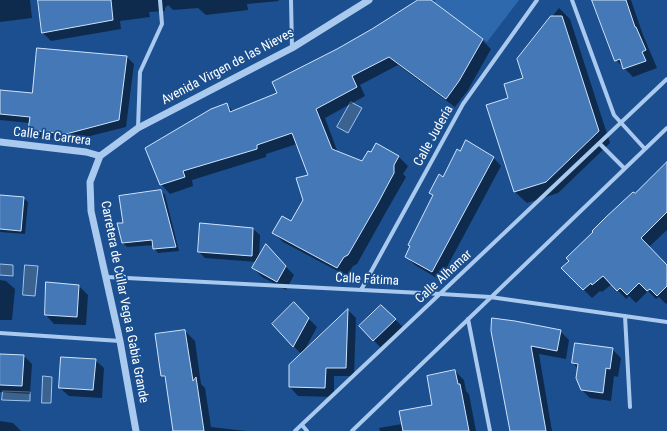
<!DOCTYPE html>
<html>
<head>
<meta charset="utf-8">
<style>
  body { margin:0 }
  canvas { display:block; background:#1b4f8f }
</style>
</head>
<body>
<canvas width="667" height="431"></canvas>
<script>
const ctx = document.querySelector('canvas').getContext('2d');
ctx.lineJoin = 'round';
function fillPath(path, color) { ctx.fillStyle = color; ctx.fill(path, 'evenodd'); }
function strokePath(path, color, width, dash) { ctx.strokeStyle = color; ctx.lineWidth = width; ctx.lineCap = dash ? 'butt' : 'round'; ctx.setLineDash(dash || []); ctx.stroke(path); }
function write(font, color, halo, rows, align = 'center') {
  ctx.font = font + ' "Roboto Condensed",sans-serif'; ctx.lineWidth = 3.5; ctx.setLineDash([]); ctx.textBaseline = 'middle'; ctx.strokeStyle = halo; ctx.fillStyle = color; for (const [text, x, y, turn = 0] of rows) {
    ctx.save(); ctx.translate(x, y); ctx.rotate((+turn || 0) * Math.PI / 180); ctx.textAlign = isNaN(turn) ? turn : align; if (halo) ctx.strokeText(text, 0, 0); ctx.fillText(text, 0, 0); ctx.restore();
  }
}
const green = new Path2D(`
  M436,0H519L487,42L434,3Z`);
const water = new Path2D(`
  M351,102L362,108L348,133L337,127Z
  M0,264L13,265V276L0,275Z
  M25,265L38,266L35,296L23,295Z
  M43,376L52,377L51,403H42Z
  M3,391L30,392V401L2,400Z`);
const shadow = new Path2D(`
  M0,0H30L32,18L0,22Z
  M39,0H278L279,1L247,4L248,10L206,15L198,8L173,10L168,5L165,8V11L149,12L150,17L120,21L121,29L51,41L42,32Z
  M420,0H430L482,40L491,49L468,90L455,107L398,65L360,85L365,96L325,118L338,153L362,163L371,154L376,145L399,157L408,166L403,174L406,177L386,212L357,264L353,266L347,276L283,242L274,233L292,222L304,200L309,176L297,144L266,154V157L192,180L193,186L170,194L161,184L226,104L234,112L278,94L337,50L373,30Z
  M593,0H631L643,35L657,68L633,77L616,60Z
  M559,8L570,19L610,143L558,193L527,203L515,192L487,105L509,98L525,78L518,59Z
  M127,57L134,64L126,127L74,140L36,137L29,130L30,123L0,120V91L33,94Z
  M493,157L501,166L440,280L415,265L406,257L433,196L430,193L444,178Z
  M667,167V230L649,247L667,266V303L666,304L659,297L656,299L648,291L636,303L629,296L626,299L612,284L602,292L600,291L592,298L562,268L635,195Z
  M161,191L165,195L179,251L158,253L154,248V245L127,247L123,243L119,224H124Z
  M0,196L23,198L28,202L25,234L0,232Z
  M201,224L253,229L260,235L259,259L266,246L294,275L286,290L262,277L253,268L257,262L205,258L199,252Z
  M0,280L6,281L15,289L12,320H0Z
  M46,284L79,286L88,295L86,325L54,324L46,315Z
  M294,304L317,327L303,353L348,310L356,318L354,376H334V397L298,396L290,387L302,355L273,324Z
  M381,306L404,328L382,349L360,326Z
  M493,320L560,331L569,340L566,359L539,354L552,431H510Z
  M185,331L195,341L201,384L205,388L211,427L246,431H174L167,380L162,376Z
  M612,349L621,358L618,377L614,376L611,401L590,398L581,389L578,369L573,363Z
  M0,355L24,356L32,364L30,394L0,392Z
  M95,360L104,368L102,398L69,396L60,388Z
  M455,371L464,380L466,391L469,394L476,431H380L379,428L402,424L433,406Z
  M0,421L13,423L21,431H0Z`);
const building = new Path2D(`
  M38,0H111L113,20L42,33Z
  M418,0H431L483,39L459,81L446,99L389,57L352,76L357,87L316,109L332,149L362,161L368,151L371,152L376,143L399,156L394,165V173L378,203L348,255L344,257L337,268L272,233L282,216L291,221L303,200L296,178L308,175L292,133L257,145V149L183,171L185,177L160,185L145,148L211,109L227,103L230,112L277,93L272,82L337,49L372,29Z
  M592,0H626L635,27H636L646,50L642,52L646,61L623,69L620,59L615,61Z
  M551,16H562L599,131L546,182L514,192L486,105L508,98L504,84L523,78L517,59Z
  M37,48L127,56L119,120L66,134L28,130L30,117L0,114V90L32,93Z
  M466,140L494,157L432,272L405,257L410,246L408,245L433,195L429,193L439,174L443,177L457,149L460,151Z
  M667,162V212L641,238L667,265V286L657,296L650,289L647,291L639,283L627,295L620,288L617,291L603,276L592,285L591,283L583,290L561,268L569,261L566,258L593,232L592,231L606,217L633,192L635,193Z
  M161,190L176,247L153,249L152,240L122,243L117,223H123L119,196Z
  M0,195L24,197L21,231L0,229Z
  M200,223L253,228L252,256L198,252Z
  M266,244L286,266L277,282L252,268Z
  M46,282L79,285L77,317L45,315Z
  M294,302L309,318L293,347L272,324Z
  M381,305L396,319L373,341L359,326Z
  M348,309L346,368H326L325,388L289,387V365Z
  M492,318L515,321L561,330L557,351L531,346L546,431H510L491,331Z
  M185,330L193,381L196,377L204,431H173L165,376H161L155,334Z
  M575,343L613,348L610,369L606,368L603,393L581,390L576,378L578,364L572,363Z
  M0,354L24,355L22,386L0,385Z
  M61,357L96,359L93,390L59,388Z
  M455,370L458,384H460L469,431H403L399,411L432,405L427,376Z`);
const minor = new Path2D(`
  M291,0L292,48
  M572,0L614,115L644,148
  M138,128L140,72L162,24L160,0
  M600,144L624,168
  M107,277L441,294L490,297L667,322
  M361,290L463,104L537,0
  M625,316L630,407
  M468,319L490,431
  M0,333L120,341
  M302,425L307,431
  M295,431L667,79
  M352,431L667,128`);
const tertiary = new Path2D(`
  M0,142L86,152L100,156
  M100,156L138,128L292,48L369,0
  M100,156L90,182L91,211L120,341L136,431`);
const streetNames = [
  ["Avenida Virgen de las Nieves",228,67,-28],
  ["Calle Judería",434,136,-61],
  ["Calle la Carrera",52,137,7],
  ["Calle Alhamar",444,277,-43],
  ["Calle Fátima",367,280,3],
  ["Carretera de Cúllar Vega a Gabia Grande",124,302,79]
];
fillPath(green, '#2e69ad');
fillPath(water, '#3c6290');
strokePath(water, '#9cc4f0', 1);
fillPath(shadow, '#0007');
fillPath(building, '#4478b7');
strokePath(building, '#cfe3fa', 1);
strokePath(minor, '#a9c9ee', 4);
strokePath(tertiary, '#a9c9ee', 7);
write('13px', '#fff', '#1b4f8f', streetNames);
</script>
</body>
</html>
